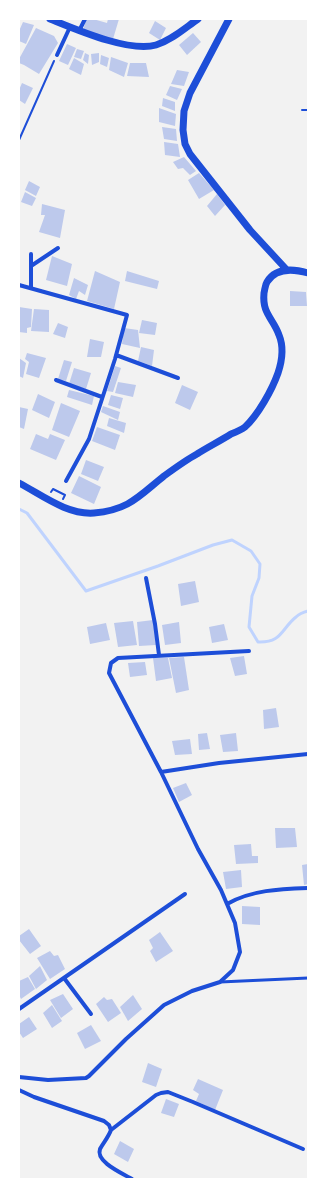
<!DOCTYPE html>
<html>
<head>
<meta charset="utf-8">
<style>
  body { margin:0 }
  #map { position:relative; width:327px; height:1198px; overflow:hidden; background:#f2f2f2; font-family:"Roboto Condensed",sans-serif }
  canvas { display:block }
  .frame { position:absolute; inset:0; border:20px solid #fff; pointer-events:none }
</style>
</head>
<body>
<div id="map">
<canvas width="327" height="1198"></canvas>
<div class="frame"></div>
</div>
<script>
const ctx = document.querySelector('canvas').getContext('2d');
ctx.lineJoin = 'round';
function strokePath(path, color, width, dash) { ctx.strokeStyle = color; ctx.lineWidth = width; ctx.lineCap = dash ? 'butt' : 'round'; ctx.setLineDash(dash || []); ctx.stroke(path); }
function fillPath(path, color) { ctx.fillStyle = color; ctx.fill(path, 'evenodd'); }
const stream = new Path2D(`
  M19,509L27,513L86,591L158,566L213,545L232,540L251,551L260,564L259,578L252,596L249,627L258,642C282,643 281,629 296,617C299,614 304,612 308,611`);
const building = new Path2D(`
  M86,19H93L107,23L108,19H119L113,39L83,31Z
  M155,21L166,28L160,40L149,33Z
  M23,22L34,25L26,44L19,41V31Z
  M36,28L54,36L58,43L39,74L24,65L19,63V59Z
  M193,33L201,42L187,55L179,45Z
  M67,44L76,48L68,65L59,61Z
  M77,49L84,51L81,59L74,57Z
  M85,53L89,55L88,64L83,60Z
  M99,53V62L92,65L91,54Z
  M101,55L109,58L107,67L100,64Z
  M111,57L128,63L124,77L109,70Z
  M74,58L84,64L81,75L69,69Z
  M130,63H146L149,77L127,76Z
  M177,70L189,72L184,86L171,84Z
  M22,83L33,88L25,104L19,100V90Z
  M170,86L182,89L177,100L166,95Z
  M163,98L175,102V111L162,106Z
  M159,108L176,114L175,126L159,122Z
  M162,127L176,129L177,141L164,139Z
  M164,142L178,144L180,157L165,155Z
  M184,157L196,171L190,175L183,168L178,169L173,162Z
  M199,173L214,190L199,199L188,180Z
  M29,181L40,187L36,196L25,190Z
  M25,192L36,198L32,206L21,202Z
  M217,194L225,205L215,216L207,206Z
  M42,204L65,210L60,238L39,232L45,215H41Z
  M52,256L72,264L67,286L46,280Z
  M95,271L120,282L114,309L87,301Z
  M127,271L159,281L157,289L125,281Z
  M74,278L88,285L85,295L79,291L76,299L69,295Z
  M290,291L306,292L307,306H290Z
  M19,307L32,309L31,327L27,328V333L19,332Z
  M34,309L49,310V332L31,331Z
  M142,320L157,323L155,335L139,333Z
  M58,323L68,327L65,338L53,334Z
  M124,328L138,330L140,348L122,344Z
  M90,339L104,342L101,357H87Z
  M141,347L154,350L152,366L138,361Z
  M27,353L46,358L39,378L26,374L29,362L25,359Z
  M19,358L26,363L23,378L19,376Z
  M64,360L72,362L66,381L58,379Z
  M115,366L121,368L113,392L107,391Z
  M74,368L91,373L86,389L69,384Z
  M118,382L136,385L133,397L115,393Z
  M182,385L198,392L190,410L175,403Z
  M69,390L94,396L92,405L67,397Z
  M38,394L55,402L49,418L32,410Z
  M111,395L123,398L120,409L108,405Z
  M61,403L80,411L69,437L52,430Z
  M103,406L120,412L118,420L101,412Z
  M19,407L28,409L24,429L19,427Z
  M109,418L126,423L124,433L107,426Z
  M97,427L120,435L115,450L92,441Z
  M36,434L48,439L50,434L65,440L56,460L30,449Z
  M86,460L104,467L98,481L81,474Z
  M79,476L101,487L94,504L71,493Z
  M195,581L199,602L181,606L178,584Z
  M153,620L156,645L139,646L137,622Z
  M133,621L137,645L118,647L114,623Z
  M179,622L181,643L165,645L162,625Z
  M106,623L110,640L90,644L87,627Z
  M224,624L228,640L212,643L209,627Z
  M244,656L247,674L235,676L230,658Z
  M184,657L189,690L176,693L169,658Z
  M153,658H168L172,678L156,681Z
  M145,662L147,675L130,677L128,663Z
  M276,708L279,727L264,729L263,710Z
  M207,733L210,749L199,750L198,734Z
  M236,733L238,751L223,752L220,735Z
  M190,739L192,754L175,755L172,741Z
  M186,783L192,795L179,802L173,788Z
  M275,828H295L297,847L276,848Z
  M251,844L252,856H258V863L236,864L234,845Z
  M308,864V884L304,885L302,865Z
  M241,870L242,887L226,889L223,872Z
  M242,906L260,907V925L242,924Z
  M29,929L41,946L30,954L19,940V936Z
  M160,932L173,951L156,962L150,951L153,948L149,940Z
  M50,951L54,956L58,955L65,969L50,979L37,958Z
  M40,966L47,980L36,989L29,976Z
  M28,977L35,989L21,999L19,995V981Z
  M63,994L73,1009L61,1018L50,1000Z
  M133,995L142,1009L128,1021L120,1007Z
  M104,997L107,1000L112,999L121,1013L108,1022L96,1004Z
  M52,1005L62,1021L52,1028L43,1013Z
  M29,1017L37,1029L23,1038L19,1032V1024Z
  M91,1025L101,1041L85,1049L77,1033Z
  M148,1063L162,1069L156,1087L142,1082Z
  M198,1079L223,1090L215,1110L196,1101L199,1094L193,1090Z
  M166,1099L179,1104L174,1117L161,1113Z
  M120,1141L134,1149L128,1162L114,1154Z`);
const path = new Path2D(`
  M302,110H308
  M19,140L54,61
  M51,492L53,489L65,495L63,499`);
const service = new Path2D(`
  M220,982L308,978`);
const minor = new Path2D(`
  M79,31L85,19
  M57,55L70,27
  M31,266L58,248
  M19,285L127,315L115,359L89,439L66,481
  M31,288V254
  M116,355L178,378
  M56,380L102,397
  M146,578L155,624L159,655
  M161,772L219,763L308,754
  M227,904C251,890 280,889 308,888
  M64,978L91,1014
  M19,1009L185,894
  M19,1077L48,1080L86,1078L89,1076L126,1039L164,1005L192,991L220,982L233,970L240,952L235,923L221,890L198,849L161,772L109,673L111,663L118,658L249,651
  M19,1090L34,1097L104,1121L109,1125L111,1130C108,1138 103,1143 100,1149C95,1162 124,1174 132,1179
  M111,1130L156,1095L161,1093L168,1092L193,1102L303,1149`);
const tertiary = new Path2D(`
  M50,19C75,29 130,53 156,45C172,40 185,28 198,19
  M229,19L190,93L184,111L183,130L185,144L190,154L250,230L286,269
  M19,483C42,495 67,515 94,513C129,510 139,496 164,476C175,468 186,460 197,454C208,447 220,441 231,434C236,432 241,430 245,427C258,415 272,390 278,373C282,361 284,347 279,335C273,318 262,314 264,293C265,289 265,285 267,282C276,267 294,269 308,273`);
strokePath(stream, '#bfd3fe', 3);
fillPath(building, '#bdc9ec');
strokePath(path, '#1d4ed8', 2);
strokePath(service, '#1d4ed8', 3);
strokePath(minor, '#1d4ed8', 4);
strokePath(tertiary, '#1d4ed8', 7);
</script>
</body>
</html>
